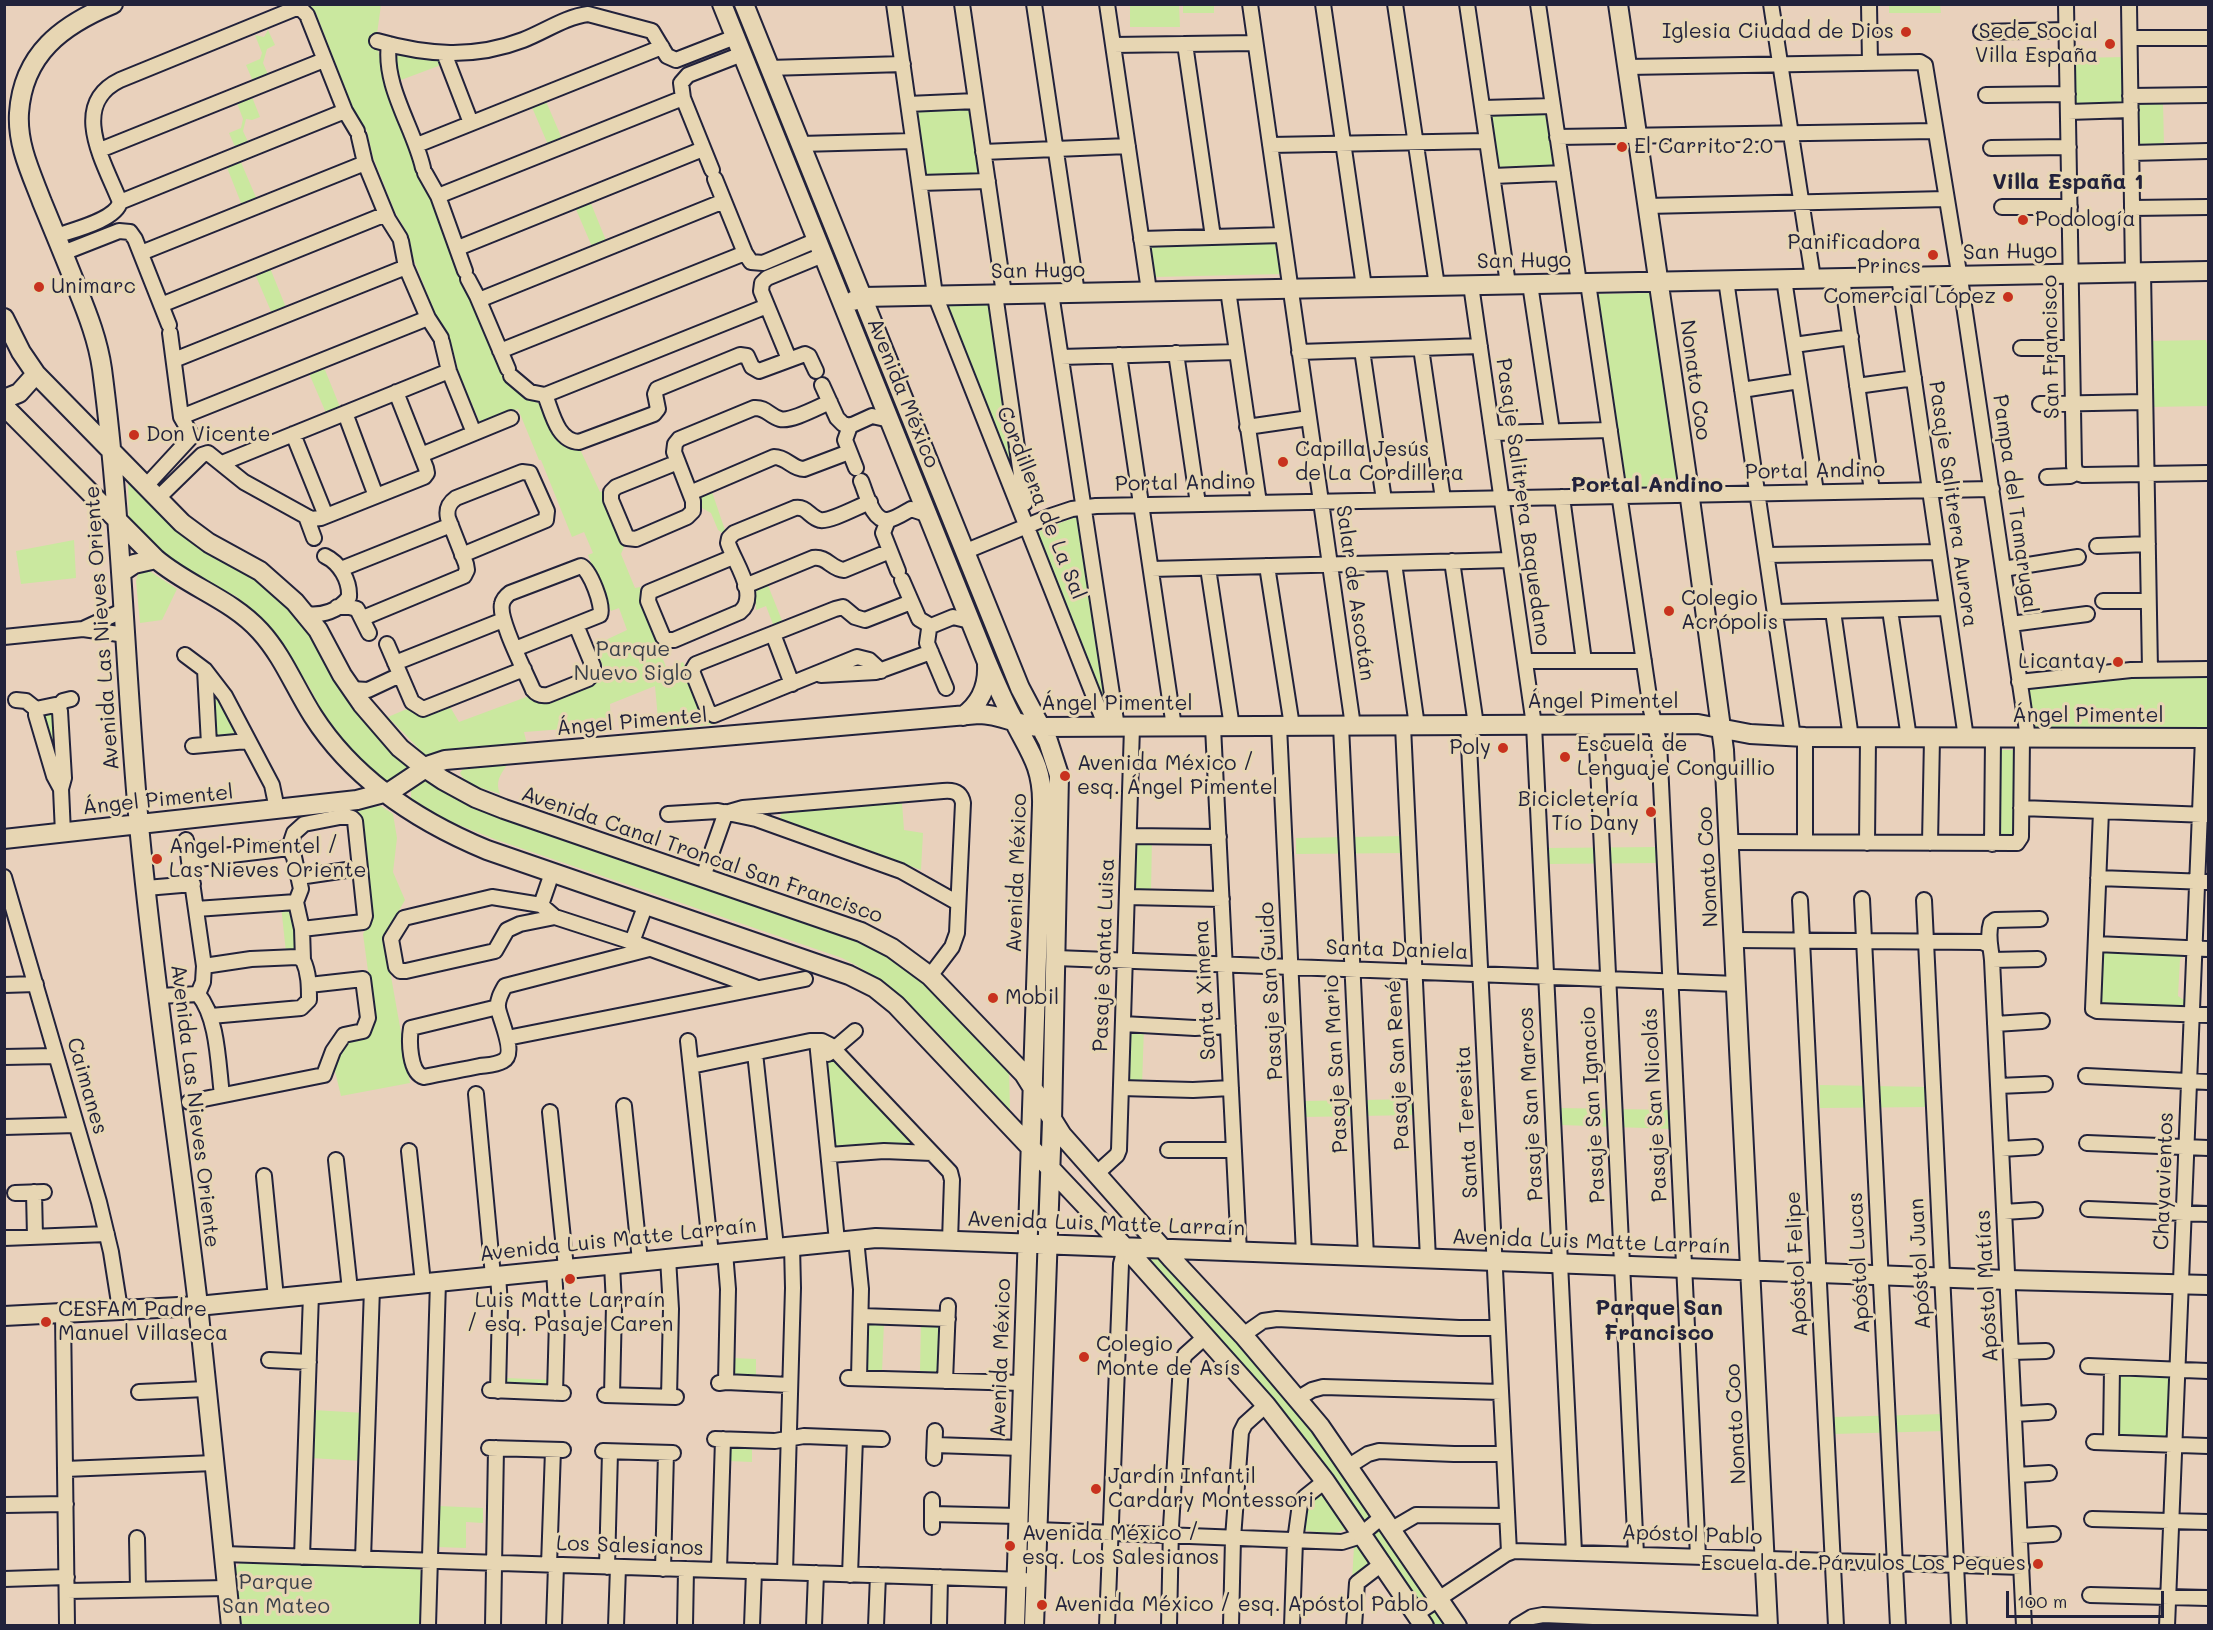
<!DOCTYPE html>
<html>
<head>
<meta charset="utf-8">
<style>
  body { margin:0 }
  #map { position:relative; width:2213px; height:1630px; overflow:hidden; background:#e9d1bc; font-family:Mali,sans-serif }
  canvas { display:block }
  .frame { position:absolute; inset:0; border:6px solid #22223b; pointer-events:none }
  .scale { position:absolute; left:2006px; top:1591px; width:158px; height:27px; box-sizing:border-box; border:3px solid #22223b; border-top:0; padding-left:8px; font-size:18px; line-height:21px; white-space:nowrap; color:#22223b; -webkit-text-stroke:4px #e7d6b3; paint-order:stroke }
</style>
</head>
<body>
<div id="map">
<canvas width="2213" height="1630"></canvas>
<div class="frame"></div>
<div class="scale">100 m</div>
</div>
<script>
const ctx = document.querySelector('canvas').getContext('2d');
ctx.lineJoin = 'round';
function fillPath(path, color) { ctx.fillStyle = color; ctx.fill(path, 'evenodd'); }
function strokePath(path, color, width, dash) { ctx.strokeStyle = color; ctx.lineWidth = width; ctx.lineCap = dash ? 'butt' : 'round'; ctx.setLineDash(dash || []); ctx.stroke(path); }
function write(font, color, halo, rows, align = 'center') {
  ctx.font = font + ' Mali,sans-serif'; ctx.lineWidth = 6; ctx.setLineDash([]); ctx.textBaseline = 'middle'; ctx.strokeStyle = halo; ctx.fillStyle = color; for (const [text, x, y, turn = 0] of rows) {
    ctx.save(); ctx.translate(x, y); ctx.rotate((+turn || 0) * Math.PI / 180); ctx.textAlign = isNaN(turn) ? turn : align; if (halo) ctx.strokeText(text, 0, 0); ctx.fillText(text, 0, 0); ctx.restore();
  }
}
const green = new Path2D(`
  M1940,4L1941,13H1889V5Z
  M310,5H381L376,41L382,67L412,150L418,173L436,206L503,375L509,386L546,408L578,445L600,492L603,491L624,547L621,554L635,588L640,587L663,647L659,650L667,669L683,662L709,719L717,724L659,730L655,686L610,704L611,723L604,726L524,732L527,744L426,756L388,717L409,708L416,712L449,705L459,722L529,696L543,699L550,698L597,681L604,670L595,645L627,630L619,608L611,611L588,555L593,553L584,532L572,537L541,460H539L518,409L480,423L459,373L449,336L436,315L413,258L409,236L395,212L373,157L367,131L354,111L316,13Z
  M1130,5H1179L1180,27H1130Z
  M1183,5H1214V13H1183Z
  M268,30L275,45L267,49L263,63L270,79L255,86L246,65L260,59L262,53L255,35L264,37Z
  M403,54L439,59L441,65L401,80L395,58L398,55Z
  M2125,57L2124,107L2076,108L2074,58Z
  M252,97L260,117L252,120L246,119L243,131L249,144L236,149L229,133L241,128L243,119L237,103Z
  M545,99L563,141L549,147L531,105Z
  M2136,100H2163L2164,147H2137Z
  M970,107L982,175L927,179L915,109Z
  M1546,110L1550,113L1558,169L1500,172L1495,168L1488,115L1490,111Z
  M240,160L258,202L243,208L226,165Z
  M590,201L607,243L593,249L575,207Z
  M1280,238L1284,274L1154,277L1149,241Z
  M270,268L287,310L273,316L255,274Z
  M1652,293L1679,488L1623,489L1593,294Z
  M940,300H990L1018,491Z
  M2206,340L2207,344H2208V406L2150,407L2147,341Z
  M323,365L340,407L326,413L308,371Z
  M128,480L231,562L287,599L407,760L409,769L397,780L386,783L372,773L332,732L309,686L266,623L236,596L197,578L172,563L129,525Z
  M711,489L727,536L718,530L711,513L702,508L701,495Z
  M1083,514L1109,707L1104,708L1032,534Z
  M74,540L76,578L21,584L16,551Z
  M145,568L177,589L162,620L140,623L136,581L139,571Z
  M767,583L783,623L774,627L766,606L756,610C756,596 752,589 767,583Z
  M2208,674V733H2030L2024,686L2114,677Z
  M208,680L222,699L239,737L213,739Z
  M53,709L60,774L39,713Z
  M1998,750H2020L2016,840L1997,839Z
  M507,765C500,775 495,782 500,794C487,789 466,786 460,773L464,767Z
  M426,780L497,817L832,929L881,949L922,979L1009,1067L1010,1113C960,1059 908,989 842,958L494,839L444,819L411,798V789Z
  M902,803L904,830L923,833L921,870L780,819L781,813Z
  M381,806L393,814L397,838L393,872L405,900L384,937L410,1083L341,1096L333,1063L337,1051L374,1015L363,934L370,920L357,809Z
  M1405,836V853L1296,854V838Z
  M1152,838L1151,893L1131,892L1130,841Z
  M1658,847V863L1549,864L1548,848Z
  M281,906H294L302,951L286,952Z
  M2100,947L2189,953L2180,959L2178,996L2187,1002L2186,1007H2097Z
  M1144,1027L1142,1085L1128,1084L1126,1029Z
  M837,1060L917,1147L834,1150L828,1062Z
  M1820,1085L1930,1087V1107L1820,1108Z
  M1414,1099V1115L1305,1117L1304,1101Z
  M1561,1108L1672,1110L1671,1129L1562,1125Z
  M1164,1257L1328,1445L1449,1625H1432L1143,1261Z
  M921,1321H943L941,1373L920,1371Z
  M866,1322H884L882,1372L864,1371Z
  M732,1358L756,1359V1378L732,1377Z
  M2115,1372L2170,1373L2168,1440L2113,1438Z
  M506,1378L552,1380V1388L505,1386Z
  M313,1410L365,1413L362,1461L310,1458Z
  M1944,1414L1945,1431L1833,1434V1417Z
  M728,1443L752,1444V1462L728,1461Z
  M1321,1486L1349,1527C1336,1537 1318,1532 1302,1530L1305,1499Z
  M439,1506L483,1508V1523L466,1522V1548L438,1547Z
  M1359,1540L1374,1563L1352,1580L1354,1547L1349,1546Z
  M240,1563L418,1569L423,1573L422,1625H242L236,1568Z`);
const street = new Path2D(`
  M894,4L935,295L1106,727
  M962,4L1004,294
  M1034,4L1077,293
  M1107,4L1149,291
  M1250,4L1353,726
  M1323,4L1364,287
  M1395,4L1437,286
  M1467,4L1508,284
  M1538,4L1579,283
  M1771,4L1813,278
  M1869,4L1870,63
  M2066,4L2074,466L2076,473
  M2129,4L2133,272
  M1981,32L2067,30
  M2130,38H2208
  M377,41C426,55 474,59 523,40C544,32 565,17 588,14L652,31L667,56L676,60L735,37
  M389,44C383,86 414,128 423,168
  M1185,44L1213,237
  M1113,45L1255,43
  M444,53L471,123
  M1627,67L1920,62L1925,65L1961,285L2028,738
  M769,68L903,64
  M1986,95L2068,94
  M2130,96L2208,95
  M908,104L976,101
  M1483,108L1553,106
  M2068,112L2131,110
  M359,137L365,163L388,219L400,238
  M1557,137L1935,131
  M800,144L913,141
  M417,145L662,47
  M1270,145L1487,141
  M1991,148L2069,147
  M100,150L324,60
  M983,152L1128,146
  M2131,153L2208,151
  M712,170L683,98L681,83L688,75L742,54
  M425,173L438,196L465,271
  M1493,176L1563,173
  M715,179L745,253L751,262L763,263L817,240
  M920,183L988,181
  M438,196L683,98
  M120,202L345,111
  M1647,206L1946,199
  M2002,207H2070
  M2132,208L2208,207
  M56,236C73,230 116,220 120,202C105,164 68,105 120,80L294,9H301L307,15L345,111L357,131
  M1141,239L1283,235
  M401,241L406,267L428,318L441,338
  M458,248L703,149
  M63,253L119,231L130,232L135,239L169,325
  M141,253L365,163
  M2143,272L2150,669
  M1899,277L1966,738
  M1842,278L1872,491
  M468,279L477,296L508,369
  M1784,279L1816,492
  M1726,280L1793,737
  M1588,283L1651,710L1659,742L1698,1556
  M1530,284L1552,431
  M1471,285L1534,725L1574,1552
  M1228,290L1259,503
  M1051,293L1117,727
  M995,294L1025,503
  M479,300L724,201
  M161,305L386,214
  M442,342L449,371L474,433
  M1794,345L1851,337
  M1421,348L1443,499
  M2021,348H2072
  M1362,350L1384,500
  M500,351L745,253
  M1299,352L1480,346
  M1176,353L1198,504
  M1119,355L1174,727
  M1061,357L1237,352
  M789,359L761,291L762,283L767,278L823,255
  M174,360L406,267
  M511,376L530,392L545,395L767,306
  M822,385L837,418L843,424L850,426L872,416L890,420
  M1857,386L1914,378
  M1742,390L1799,381
  M545,395C552,412 557,441 579,442L654,414L658,409L655,394L657,389L740,355L747,356L752,367L759,371L805,354L809,356L816,371
  M2040,404L2145,402
  M345,413L376,496
  M181,417L428,318
  M850,426L845,440L856,468
  M1247,427L1309,418
  M1492,433L1610,430
  M293,434L326,516
  M421,455L511,418
  M678,462L616,487L611,492V500L627,538L636,539L687,517L693,511V501L674,452L675,444L679,439L754,408C766,407 769,416 780,419C791,422 818,407 830,402
  M222,463L449,371
  M2076,473L2083,475L2208,473
  M2047,477L2070,476L2076,473
  M861,481C866,492 872,522 888,520C895,519 904,513 911,509L929,515
  M145,487L192,436L181,417L170,333
  M690,493L774,457C787,457 792,469 804,469L849,452
  M1562,497L1584,661
  M157,499L202,455L208,453L244,482L311,519L321,518L424,477L427,473L426,468L396,392
  M307,519L314,538
  M888,520L883,533L898,571
  M2097,546L2148,544
  M964,552L1051,516L1072,509L1096,506L1992,489
  M1767,555L1939,552
  M733,557L649,592L648,601L663,637L667,640H674L740,612C760,596 734,562 728,543L729,538L734,533L795,508C807,506 809,517 820,520C830,522 859,506 870,502
  M1452,561L1476,725
  M1394,563L1417,726
  M1267,566L1292,726
  M1208,568L1232,727
  M341,569L451,525
  M1151,569L1510,560
  M2003,569L2078,557
  M902,580L919,619L931,626
  M745,586L813,558C827,556 831,569 844,570L890,551
  M2103,601H2148
  M337,607H350L357,609L369,633
  M1890,610L1909,738
  M1833,611L1851,738
  M1775,612L1947,608
  M306,614C322,616 339,611 349,597C350,581 340,563 325,556
  M363,618L464,576L467,570L466,564L448,518C446,509 449,503 456,498L522,472L530,473L547,511L546,520L462,555
  M2011,624L2087,614
  M83,629L124,610
  M773,634L792,684
  M4,637L83,629L126,635
  M387,644L412,702L423,709L524,669
  M515,649L600,615C604,606 590,570 581,566L510,593C506,596 503,599 502,604C498,620 526,673 533,690C537,695 542,696 548,695L588,679L593,674V666L576,625
  M185,655L205,670L225,696L272,785L277,809
  M1525,661H1644
  M395,663L503,620
  M205,670L209,744
  M881,671L869,660L857,657L714,715L708,711L692,671L696,664L835,609L843,607L855,617L865,620L911,602
  M821,675L876,672L931,652
  M2019,682L2131,670L2208,669
  M946,688L927,643L929,629L931,626L953,617L970,621
  M351,689L368,690L400,675
  M16,700L26,701L36,709V715L54,776L61,789
  M58,707L63,701L71,699
  M36,709L55,705L60,711L64,778L61,789L63,833
  M1468,725L1509,1552
  M1596,725L1636,1554
  M1279,726L1304,1254
  M1341,726L1366,1256
  M1403,726L1428,1259
  M1213,727L1239,1252
  M1805,737V842
  M193,746L247,741
  M2021,808L2208,815
  M2101,811L2093,1009L2097,1011L2208,1015
  M729,812L743,808L943,791C953,790 961,792 963,803L957,933L952,947L930,976
  M668,814L718,811L756,819L901,871L958,903
  M1129,836L1219,837
  M186,840L204,966L203,982L198,994
  M1730,842L2017,843L2021,837L2022,738
  M1867,843L1868,738
  M1930,843L1932,738
  M1992,844L1993,738
  M190,860L289,848
  M4,877L99,1202L111,1252L120,1309
  M299,877L360,868
  M703,877L726,812
  M2098,878L2208,882
  M146,888L193,884
  M1127,897L1222,899
  M1862,899L1898,1626
  M1800,900L1836,1626
  M1924,900L1959,1626
  M541,905L552,873
  M196,909L296,902
  M555,917L520,924L507,930L495,951L406,971H400L396,967L391,939L404,918L492,897L541,905L555,917L632,942L755,987
  M302,929L363,922L365,916L355,821L352,818L345,816L304,824L294,833L289,848L294,857L301,889L296,902L302,929L303,960
  M1735,940L1982,942L1989,945
  M632,942L646,904
  M2096,944L2208,949
  M1056,958L1737,984
  M1992,960L2038,959
  M204,966L251,959L297,957L303,960C309,973 309,986 309,1000L301,1008L211,1016
  M4,985L36,984
  M198,994C218,1018 218,1064 222,1095
  M159,996L198,994
  M498,1007L411,1028C409,1040 409,1073 424,1077C442,1073 461,1070 480,1066C487,1065 496,1065 503,1061C517,1054 500,1020 498,1008C497,1000 501,993 505,986L649,949
  M1123,1024L1195,1028L1228,1026
  M1995,1024L2042,1021
  M507,1038L805,979
  M688,1041L711,1254
  M817,1041L837,1241
  M755,1053L776,1247
  M828,1054L855,1031
  M4,1057L56,1056
  M691,1066L810,1041H822L830,1045L950,1172L952,1180L950,1241
  M2086,1076L2208,1082
  M1998,1086L2045,1084
  M1121,1088L1193,1090L1231,1088
  M476,1094L493,1276
  M189,1102L324,1075L333,1051L344,1035L363,1031L368,1018L363,979L309,985
  M624,1106L640,1261
  M550,1112L566,1268
  M4,1127L76,1125
  M2087,1143L2208,1148
  M2001,1149L2035,1147
  M1168,1150H1234
  M409,1151L423,1283
  M829,1155L884,1151L932,1153
  M336,1160L350,1290
  M1096,1174L1117,1155L1119,1150L1132,727
  M264,1176L276,1298
  M34,1192L35,1237
  M15,1193L44,1192
  M2088,1209L2208,1214
  M2004,1212L2035,1210
  M4,1238L107,1234
  M856,1239L861,1289L859,1378
  M725,1252L728,1289L726,1382
  M668,1258L671,1309L669,1397
  M554,1270L557,1320L555,1393
  M63,1314L67,1626
  M861,1316L948,1319
  M1243,1335L1263,1321L1277,1319L1459,1328H1497
  M2011,1352L2046,1351
  M269,1360L309,1362
  M2088,1366L2208,1371
  M848,1378L1023,1383
  M945,1381L948,1306
  M719,1383L726,1382L790,1385
  M490,1390L563,1393
  M498,1391L500,1305L498,1275
  M139,1392L206,1389
  M605,1395L676,1397
  M612,1395L614,1305L612,1264
  M1297,1399L1312,1390L1323,1387L1501,1392
  M2014,1414L2048,1412
  M715,1439L775,1441L804,1436L882,1439
  M2094,1442L2208,1446
  M2111,1442L2112,1367
  M935,1445L1021,1448
  M489,1448L563,1450
  M603,1451L673,1453
  M934,1458L935,1431
  M1349,1466L1368,1454L1379,1451L1454,1454H1504
  M65,1469L214,1463
  M2017,1475L2049,1473
  M4,1505L66,1504
  M932,1514L1019,1516
  M2092,1519L2208,1522
  M932,1527V1500
  M1392,1529L1416,1515L1507,1516
  M1037,1530L1342,1542L1358,1537L1383,1516
  M2020,1536L2053,1534
  M137,1538L138,1589
  M223,1554L1025,1580
  M302,1557L311,1294
  M363,1559L372,1288
  M549,1565L553,1450
  M607,1567L610,1452
  M663,1569L666,1453
  M719,1570L723,1439
  M785,1572L793,1288L792,1245
  M850,1575L855,1438
  M4,1579L67,1577
  M67,1591L227,1588
  M2090,1595L2208,1598
  M1416,1614L1506,1554L1514,1551L2022,1567
  M428,1626L438,1281
  M493,1626L496,1448
  M554,1626L556,1565
  M616,1626L618,1567
  M685,1626L686,1569
  M752,1626L754,1571
  M814,1626L816,1573
  M876,1626L878,1575
  M939,1626L940,1577
  M1107,1626L1121,1264L1125,1248
  M1169,1626L1171,1527L1181,1365L1185,1355L1205,1337
  M1231,1626L1233,1538L1241,1432L1245,1424L1266,1405
  M1292,1626L1295,1541L1300,1504L1305,1497L1325,1481
  M1354,1626L1357,1583L1383,1563
  M1517,1626L1532,1617L1543,1615L1768,1624
  M2024,1626L1992,960C1991,947 1987,936 1991,923L1995,920L2040,919
  M2167,1626L2203,738`);
const secondary = new Path2D(`
  M113,4C62,25 23,54 19,113C17,145 31,173 42,202C54,231 66,260 77,288C88,315 98,341 102,369C122,521 125,674 139,825C154,986 179,1145 198,1305C210,1412 220,1519 231,1626
  M722,4L986,660C994,679 1002,698 1012,717C1028,750 1043,765 1042,805L1015,1626
  M744,4L1020,688L1048,741L1059,775L1052,1121L1034,1626
  M1618,4L1688,484L1724,750L1768,1626
  M853,301L862,297L2208,271
  M4,318L21,352L36,374L182,523L209,543L260,571L295,602L318,630L342,675L362,704L400,748L425,768L443,780L476,798L504,809L861,932L892,948L930,976L1024,1074L1062,1135L1171,1258L1243,1335L1320,1426L1457,1626
  M4,399L19,393L36,374
  M4,406L156,559C189,587 231,599 260,631C283,656 295,688 313,716C354,780 417,821 487,850L849,975L875,988L896,1005L1134,1257L1266,1405L1325,1481L1424,1626
  M122,572L134,564L156,559
  M963,716C980,704 988,686 987,665
  M4,839L357,800L391,791L430,765L445,760L979,714C1001,714 1019,726 1040,727L1698,724L1750,734L1805,737L2208,738
  M4,1316L198,1306L876,1238L2008,1280L2208,1285`);
const markers = [
  [1906,32,6,"#c8321e"],
  [2110,44,6,"#c8321e"],
  [1622,147,6,"#c8321e"],
  [2023,220,6,"#c8321e"],
  [1933,255,6,"#c8321e"],
  [39,287,6,"#c8321e"],
  [2008,297,6,"#c8321e"],
  [134,435,6,"#c8321e"],
  [1283,462,6,"#c8321e"],
  [1669,611,6,"#c8321e"],
  [2118,662,6,"#c8321e"],
  [1503,748,6,"#c8321e"],
  [1565,757,6,"#c8321e"],
  [1065,776,6,"#c8321e"],
  [1651,812,6,"#c8321e"],
  [157,859,6,"#c8321e"],
  [993,998,6,"#c8321e"],
  [570,1279,6,"#c8321e"],
  [46,1322,6,"#c8321e"],
  [1084,1357,6,"#c8321e"],
  [1096,1489,6,"#c8321e"],
  [1010,1546,6,"#c8321e"],
  [2038,1564,6,"#c8321e"],
  [1042,1605,6,"#c8321e"]
];
const poiNames = [
  ["Iglesia Ciudad de Dios",1894,32,"right"],
  ["Sede Social",2098,32,"right"],
  ["Villa España",2098,56,"right"],
  ["El Carrito 2.0",1634,147],
  ["Podología",2035,220],
  ["Panificadora",1921,243,"right"],
  ["Princs",1921,267,"right"],
  ["Unimarc",51,287],
  ["Comercial López",1996,297,"right"],
  ["Don Vicente",146,435],
  ["Capilla Jesús",1295,450],
  ["de La Cordillera",1295,474],
  ["Colegio",1681,599],
  ["Acrópolis",1681,623],
  ["Licantay",2106,662,"right"],
  ["Escuela de",1577,745],
  ["Lenguaje Conguillio",1577,769],
  ["Poly",1491,748,"right"],
  ["Avenida México /",1077,764],
  ["esq. Ángel Pimentel",1077,788],
  ["Bicicletería",1639,800,"right"],
  ["Tío Dany",1639,824,"right"],
  ["Angel Pimentel /",169,847],
  ["Las Nieves Oriente",169,871],
  ["Mobil",1005,998],
  ["Luis Matte Larraín",570,1301,"center"],
  ["/ esq. Pasaje Caren",570,1325,"center"],
  ["CESFAM Padre",58,1310],
  ["Manuel Villaseca",58,1334],
  ["Colegio",1096,1345],
  ["Monte de Asís",1096,1369],
  ["Jardín Infantil",1108,1477],
  ["Cardary Montessori",1108,1501],
  ["Avenida México /",1022,1534],
  ["esq. Los Salesianos",1022,1558],
  ["Escuela de Párvulos Los Peques",2026,1564,"right"],
  ["Avenida México / esq. Apóstol Pablo",1054,1605]
];
const streetNames = [
  ["San Hugo",2010,252,-1],
  ["San Hugo",1524,261,-1],
  ["San Hugo",1038,271,-1],
  ["San Francisco",2051,347,-91],
  ["Nonato Coo",1695,380,82],
  ["Avenida México",903,393,68],
  ["Portal Andino",1815,471,-1],
  ["Portal Andino",1185,483,-1],
  ["Pasaje Salitrera Baquedano",1523,502,82],
  ["Cordillera de La Sal",1041,503,68],
  ["Pasaje Salitrera Aurora",1953,504,82],
  ["Pampa del Tamarugal",2015,504,82],
  ["Salar de Ascotán",1355,593,82],
  ["Avenida Las Nieves Oriente",102,628,-94],
  ["Ángel Pimentel",1603,702],
  ["Ángel Pimentel",1117,704],
  ["Ángel Pimentel",2088,716],
  ["Ángel Pimentel",632,722,-5],
  ["Ángel Pimentel",158,800,-6],
  ["Avenida Canal Troncal San Francisco",702,855,19],
  ["Nonato Coo",1708,867,-93],
  ["Avenida México",1017,873,-88],
  ["Santa Daniela",1397,950,2],
  ["Pasaje Santa Luisa",1104,955,-88],
  ["Santa Ximena",1205,990,-93],
  ["Pasaje San Guido",1271,991,-93],
  ["Pasaje San Mario",1336,1064,-93],
  ["Pasaje San René",1398,1065,-93],
  ["Caimanes",87,1086,74],
  ["Pasaje San Marcos",1531,1104,-93],
  ["Pasaje San Ignacio",1593,1105,-93],
  ["Pasaje San Nicolás",1655,1105,-93],
  ["Avenida Las Nieves Oriente",195,1106,83],
  ["Santa Teresita",1467,1122,-93],
  ["Chayavientos",2164,1181,-88],
  ["Avenida Luis Matte Larraín",1106,1224,2],
  ["Avenida Luis Matte Larraín",618,1240,-6],
  ["Avenida Luis Matte Larraín",1591,1242,2],
  ["Apóstol Lucas",1859,1263,-93],
  ["Apóstol Felipe",1797,1264,-93],
  ["Apóstol Juan",1920,1264,-93],
  ["Apóstol Matías",1987,1286,-93],
  ["Avenida México",1001,1358,-88],
  ["Nonato Coo",1736,1424,-93],
  ["Apóstol Pablo",1692,1535,2],
  ["Los Salesianos",630,1546,2]
];
const parkNames = [
  ["Parque",633,650],
  ["Nuevo Siglo",633,674],
  ["Parque",276,1583],
  ["San Mateo",276,1607]
];
const neighbourhoodNames = [
  ["Villa España 1",2068,182],
  ["Portal Andino",1647,485],
  ["Parque San",1659,1308],
  ["Francisco",1659,1333]
];
fillPath(green, '#cae89f');
strokePath(street, '#22223b', 18);
strokePath(secondary, '#22223b', 22);
strokePath(street, '#e7d6b3', 14);
strokePath(secondary, '#e7d6b3', 18);
for (const [x, y, r, color] of markers) { const dot = new Path2D(); dot.arc(x, y, r, 0, 2 * Math.PI); ctx.fillStyle = color; ctx.fill(dot); strokePath(dot, '#e7d6b3', 2); }
write('21px', '#22223b', '#e7d6b3', poiNames, 'left');
write('21px', '#22223b', '#e7d6b3', streetNames);
write('21px', '#3b404a', '#e7d6b3', parkNames);
write('bold 22px', '#22223b', '#e7d6b3', neighbourhoodNames);
</script>
</body>
</html>
